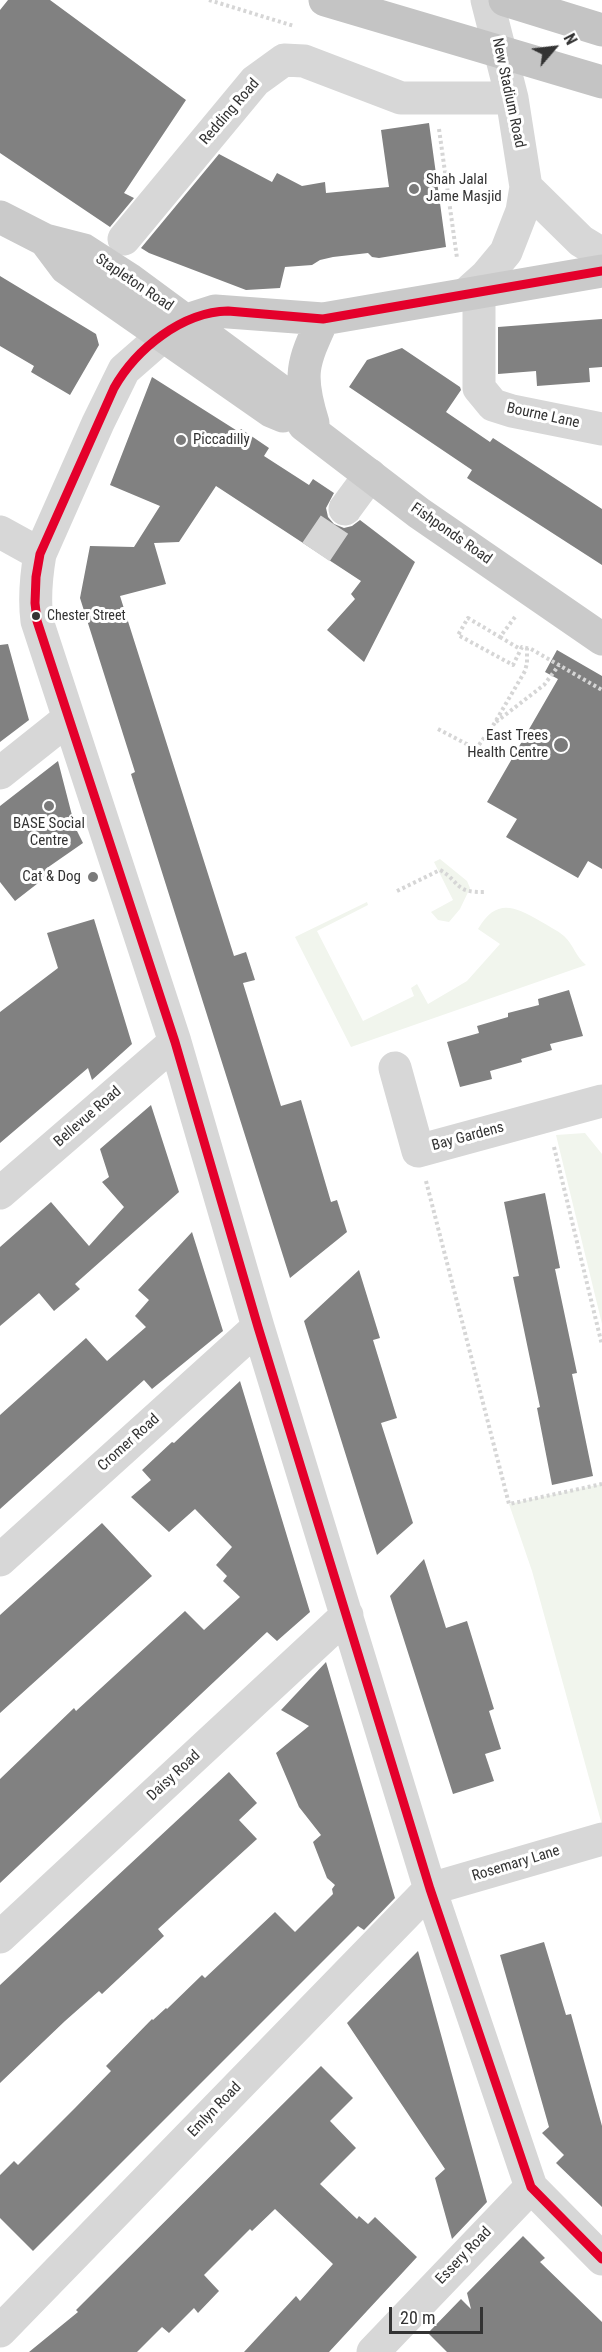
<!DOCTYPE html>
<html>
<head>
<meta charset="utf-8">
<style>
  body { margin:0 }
  #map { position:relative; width:602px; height:2352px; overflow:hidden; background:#fff; font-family:"Roboto Condensed",sans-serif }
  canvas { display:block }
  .north { position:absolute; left:524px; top:18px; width:60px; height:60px; -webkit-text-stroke:4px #fff; paint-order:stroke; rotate:62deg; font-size:16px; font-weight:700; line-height:24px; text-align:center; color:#333 }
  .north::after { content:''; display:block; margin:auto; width:21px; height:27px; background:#333; clip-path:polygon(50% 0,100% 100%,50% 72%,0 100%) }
  .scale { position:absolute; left:389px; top:2307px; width:94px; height:27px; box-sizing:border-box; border:3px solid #333; border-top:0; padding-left:8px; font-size:18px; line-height:21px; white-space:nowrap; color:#333; -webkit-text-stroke:4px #fff; paint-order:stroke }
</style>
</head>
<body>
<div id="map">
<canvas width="602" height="2352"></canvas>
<div class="north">N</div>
<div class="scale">20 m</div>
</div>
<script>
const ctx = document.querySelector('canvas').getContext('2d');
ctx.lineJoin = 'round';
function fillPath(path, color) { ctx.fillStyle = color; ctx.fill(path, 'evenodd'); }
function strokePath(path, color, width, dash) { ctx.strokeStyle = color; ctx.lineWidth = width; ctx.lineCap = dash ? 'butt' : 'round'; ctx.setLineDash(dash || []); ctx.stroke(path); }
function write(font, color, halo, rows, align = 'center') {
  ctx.font = font + ' "Roboto Condensed",sans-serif'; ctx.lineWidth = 6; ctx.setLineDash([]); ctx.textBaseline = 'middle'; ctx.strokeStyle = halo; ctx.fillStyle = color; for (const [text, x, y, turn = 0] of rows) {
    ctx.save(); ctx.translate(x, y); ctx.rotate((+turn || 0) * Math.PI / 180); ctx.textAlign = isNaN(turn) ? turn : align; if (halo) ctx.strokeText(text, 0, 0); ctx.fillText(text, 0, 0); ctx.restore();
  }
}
const green = new Path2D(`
  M440,859L467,881L470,888L460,909L449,922L438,920L431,912L453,900L434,862Z
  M367,902L368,905L317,931L363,1021L414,996L411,988L417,984L428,1004L467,981L500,944L478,929C496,898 514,906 540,921C548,926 557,930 564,936C573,944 576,957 586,965L351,1047L295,937Z
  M585,1133L602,1154V1324L556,1135Z
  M602,1484V1825L532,1571L509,1504Z`);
const building = new Path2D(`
  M8,0H50L186,100L124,193L134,198L110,227L0,153V10Z
  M429,123L446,247L379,258L372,257L368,253L333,257L320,260L312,265L285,267L280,288L246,290L149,253L141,248L219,154L272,182L277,173L302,186L325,182L326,193L389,187L381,130Z
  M0,276L96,334L99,345L70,395L31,372L34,366L0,346Z
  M602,319V367L589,368L590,382L537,386L536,371L498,374V327Z
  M402,348L460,387L461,390L446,412L490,442L493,438L602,509V565L467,478L472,470L349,387L367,360Z
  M152,377L239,432L241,429L269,448L264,456L309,485L313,479L334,493L326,508L328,517L334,524L344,528L352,526L360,520L415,562L364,662L327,630L355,599L351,594L361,581L216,486L179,542L154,543L166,584L120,596L234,956L246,952L255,980L243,983L281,1106L301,1100L331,1202L337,1200L347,1232L290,1278L131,774L135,772L80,598L90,546L134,547L160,506L110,485Z
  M8,644L29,720L0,742V645Z
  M557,650L602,676V869L588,861L578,878L506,837L517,819L487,802L558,679L545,672Z
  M58,761L75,827L83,843L47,868L51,873L15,901L0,882V806Z
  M94,919L132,1044L92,1080L88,1068L0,1143V1012L58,968L47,933Z
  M569,990L583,1036L550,1044L552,1050L521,1059L522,1062L490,1071L492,1079L460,1087L447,1042L479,1033L477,1026L508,1017V1013L539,1005L538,999Z
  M151,1105L179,1192L75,1284L80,1289L54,1311L39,1293L0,1326V1247L51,1202L89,1246L124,1207L102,1182L109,1177L100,1149Z
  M545,1193L560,1268L555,1269L577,1373L572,1374L593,1476L552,1485L537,1408L540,1407L513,1277L519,1276L504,1202Z
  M192,1232L223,1331L152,1389L144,1380L0,1509V1415L86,1338L107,1361L146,1327L135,1316L149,1300L138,1290Z
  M359,1270L380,1338L373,1340L397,1418L381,1423L413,1523L377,1555L304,1321Z
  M240,1381L310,1612L277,1641L267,1632L0,1883V1779L74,1708L76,1711L185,1611L204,1630L240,1597L223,1581L227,1576L216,1565L232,1547L195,1509L169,1532L131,1497L151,1480L142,1470L172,1442L174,1443Z
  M102,1523L152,1576L0,1713V1615Z
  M424,1559L446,1628L467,1621L494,1709L489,1711L501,1749L485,1754L494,1781L453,1794L390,1596Z
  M326,1662L395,1898L364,1930L358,1926L33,2251L0,2218V2175L14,2161L18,2165L75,2108L111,2071L106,2066L152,2019L153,2020L166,2008L167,2009L202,1975L205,1978L275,1912L295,1932L333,1894L332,1889L335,1885L327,1878L313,1842L321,1835L299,1807L276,1753L309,1726L281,1710Z
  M229,1772L257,1803L239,1820L257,1839L158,1929L164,1936L102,1994L99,1991L65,2021L0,2083V1985Z
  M544,1942L566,2015L571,2014L602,2126V2207L556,2163L564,2155L542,2133L549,2127L500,1955Z
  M418,1951L487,2202L452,2239L435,2178L445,2169L347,2023Z
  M321,2066L353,2098L330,2121L356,2148L320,2184L357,2219L359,2216L368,2224L375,2217L417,2257L329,2352H244L296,2296L300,2301L333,2264L275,2209L252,2231L250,2229L204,2275L219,2291L198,2313L194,2308L169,2333L162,2327L137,2352H29L78,2312L76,2310Z
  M523,2236L545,2258L540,2262L602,2322V2352H447L428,2333L461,2299L471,2309L467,2293Z`);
const minorTunnel = new Path2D(`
  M316,552L345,509`);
const path = new Path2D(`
  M209,0L294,26
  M439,129L457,258
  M515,617L500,637L468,618L458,635L513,665L522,647L531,649L602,690
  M500,637L520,649
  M496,722L544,685L559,665
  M438,729L476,749L494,724L525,671L527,663V648
  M397,891L440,870C460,881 454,893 484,892
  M554,1147L602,1345
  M426,1181L509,1504L602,1484`);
const minor = new Path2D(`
  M526,187L581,241L602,254
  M124,239L255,81L284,60L304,61L401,98H512
  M479,292V388L493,405L512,411L602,429
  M466,294L486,276L506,252L522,211L526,187L512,98L487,0
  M164,335L124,370L98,423L40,554C36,577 34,598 37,621L175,1042L258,1327L430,1889L531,2187L602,2259
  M345,509L370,475
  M0,532L40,554
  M0,773L68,719
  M395,1068L418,1151L602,1101
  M0,1193L175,1042
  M0,1560L258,1327
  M0,1937L347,1615
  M0,2331L430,1889L602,1839
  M373,2352L531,2187`);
const major = new Path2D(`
  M0,217L45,240L84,250L129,279L285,394L304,425L317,435L419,513L602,639
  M45,240L66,268L271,411L283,416
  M164,335L187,320L215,311L323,319L602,271
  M313,423C298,375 302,364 323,319`);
const highway = new Path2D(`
  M505,0L602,30`);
const highwayBridge = new Path2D(`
  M325,0L602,82`);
const bus1 = new Path2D(`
  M602,271L323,319L228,311C182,312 136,349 114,388L40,554L36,577L35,603L37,621L175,1042L258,1327L430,1889L531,2187L602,2259`);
const markers = [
  [414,189,6,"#7a7a7a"],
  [181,440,6,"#7a7a7a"],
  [36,616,5,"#333"],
  [561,745,8,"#7a7a7a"],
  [49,806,6,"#7a7a7a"],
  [93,877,6,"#7a7a7a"]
];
const busNames = [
  ["Chester Street",47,616]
];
const streetNames = [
  ["New Stadium Road",508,93,78],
  ["Redding Road",230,112,-49],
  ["Stapleton Road",134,283,34],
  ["Bourne Lane",543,416,12],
  ["Fishponds Road",451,534,35],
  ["Bellevue Road",88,1117,-41],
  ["Bay Gardens",468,1137,-15],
  ["Cromer Road",129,1443,-42],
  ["Daisy Road",174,1776,-43],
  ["Rosemary Lane",516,1864,-17],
  ["Emlyn Road",215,2110,-46],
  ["Essery Road",464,2256,-46]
];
const poiNames = [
  ["Shah Jalal",426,180],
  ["Jame Masjid",426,197],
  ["Piccadilly",193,440],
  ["East Trees",548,736,"right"],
  ["Health Centre",548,753,"right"],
  ["BASE Social",49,824,"center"],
  ["Centre",49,841,"center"],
  ["Cat & Dog",81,877,"right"]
];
fillPath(green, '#f1f5ed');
fillPath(building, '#818181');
strokePath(minorTunnel, '#d6d6d6', 33, [33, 16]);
strokePath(path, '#d6d6d6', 4, [3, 3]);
strokePath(minor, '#d7d7d7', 33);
strokePath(major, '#cacaca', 33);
strokePath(highway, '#c4c4c4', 33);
strokePath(highwayBridge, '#c4c4c4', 33);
strokePath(bus1, '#e4002b', 9);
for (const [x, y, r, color] of markers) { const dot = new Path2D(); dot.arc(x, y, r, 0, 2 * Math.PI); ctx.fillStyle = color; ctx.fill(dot); strokePath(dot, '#fff', 2); }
write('14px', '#333', '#fff', busNames, 'left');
write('15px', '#333', '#fff', streetNames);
write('15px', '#333', '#fff', poiNames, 'left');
</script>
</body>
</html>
